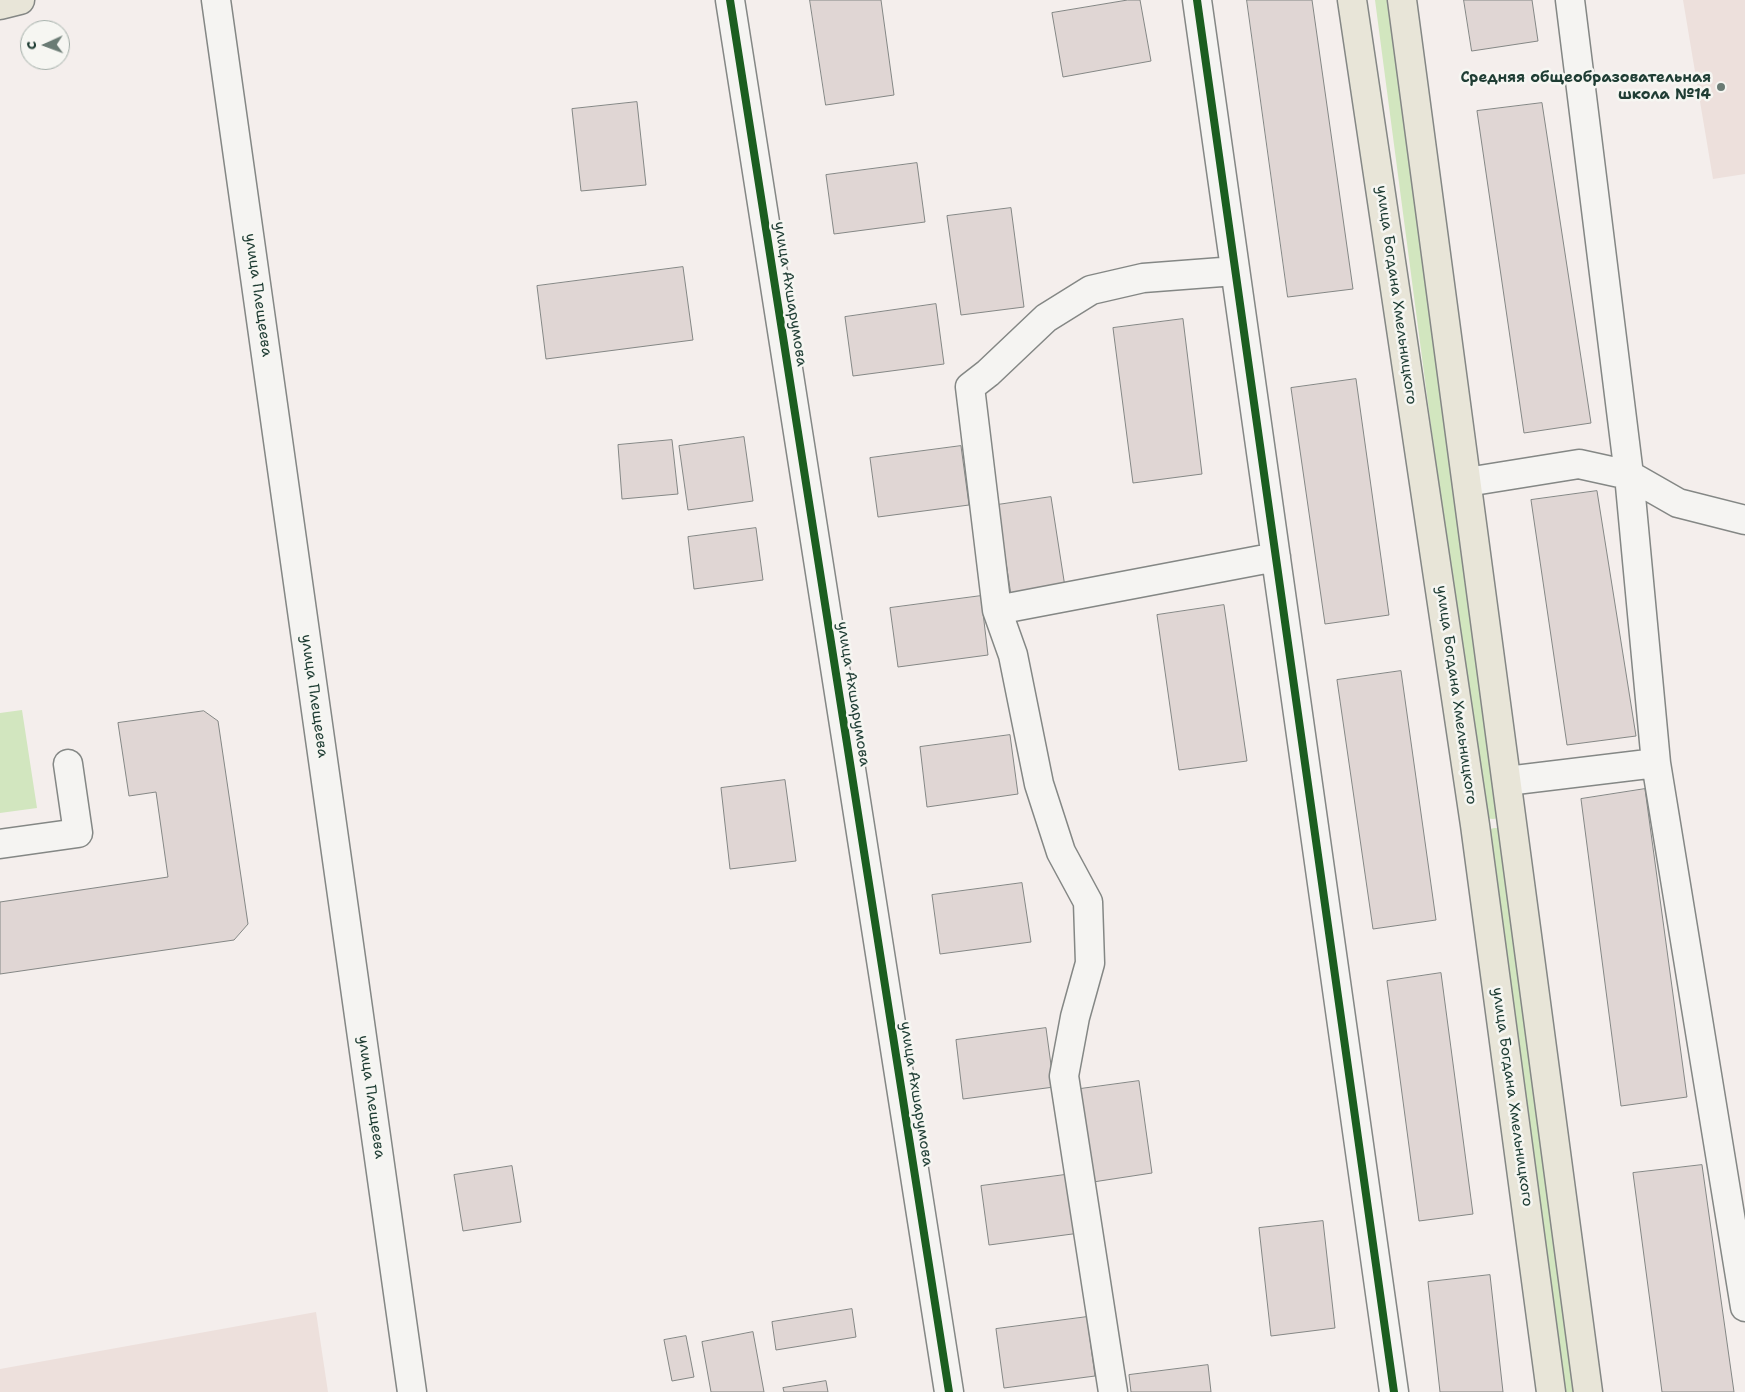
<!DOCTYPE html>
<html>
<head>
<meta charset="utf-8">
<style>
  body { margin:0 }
  #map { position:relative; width:1745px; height:1392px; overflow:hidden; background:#f4eeec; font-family:"Shantell Sans",sans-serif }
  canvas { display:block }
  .north { position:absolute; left:20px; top:20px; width:50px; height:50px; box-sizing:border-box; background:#f6f6f2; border:1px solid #a0aca6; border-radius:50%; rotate:268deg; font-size:14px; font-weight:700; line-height:20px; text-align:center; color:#1f3d34 }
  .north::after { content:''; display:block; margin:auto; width:18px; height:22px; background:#6a7b74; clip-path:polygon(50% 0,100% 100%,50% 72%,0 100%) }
</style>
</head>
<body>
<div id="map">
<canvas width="1745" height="1392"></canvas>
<div class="north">С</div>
</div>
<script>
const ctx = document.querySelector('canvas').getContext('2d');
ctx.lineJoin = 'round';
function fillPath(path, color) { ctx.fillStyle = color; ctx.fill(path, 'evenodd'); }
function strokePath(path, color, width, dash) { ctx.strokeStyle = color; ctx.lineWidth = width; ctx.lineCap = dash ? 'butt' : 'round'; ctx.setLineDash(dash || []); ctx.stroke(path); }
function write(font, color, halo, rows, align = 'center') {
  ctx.font = font + ' "Shantell Sans",sans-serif'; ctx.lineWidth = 5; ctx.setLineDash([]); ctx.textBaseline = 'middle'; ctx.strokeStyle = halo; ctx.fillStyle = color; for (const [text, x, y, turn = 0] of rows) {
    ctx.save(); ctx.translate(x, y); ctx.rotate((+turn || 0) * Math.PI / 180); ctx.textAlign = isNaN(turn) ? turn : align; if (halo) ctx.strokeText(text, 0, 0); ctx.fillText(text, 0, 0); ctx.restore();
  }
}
const built = new Path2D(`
  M1683,0H1745V174L1713,179Z
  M316,1312L328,1392H0V1369Z`);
const green = new Path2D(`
  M1375,0H1395L1501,817C1494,820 1489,820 1482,814Z
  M22,710L37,808L0,813V713Z
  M1494,828H1502L1580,1392H1559L1487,830Z`);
const building = new Path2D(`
  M810,0H881L894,95L826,105Z
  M1128,0H1140L1151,61L1063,77L1052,13Z
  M1247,0H1312L1353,289L1288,297Z
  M1464,0H1532L1538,41L1472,51Z
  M637,102L646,185L581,191L572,109Z
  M1542,103L1591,423L1524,433L1477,111Z
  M917,163L925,222L834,234L826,175Z
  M1011,208L1024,307L961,315L947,216Z
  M683,267L693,340L546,359L537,286Z
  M936,304L944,364L853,376L845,317Z
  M1183,319L1202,474L1133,483L1113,328Z
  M1356,379L1389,615L1325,624L1291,388Z
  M744,437L753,501L688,510L679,446Z
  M672,440L678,494L622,499L618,445Z
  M961,446L969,505L878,517L870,458Z
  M1597,491L1636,736L1567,745L1531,500Z
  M1051,497L1065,587L1011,595L997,505Z
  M756,528L763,580L694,589L688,537Z
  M981,596L988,655L898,667L890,608Z
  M1224,605L1247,761L1179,770L1157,615Z
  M1401,671L1436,920L1373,929L1337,680Z
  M204,711L218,721L248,924L234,940L0,974V902L168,877L156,792L129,796L118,723Z
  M1010,735L1018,794L927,807L920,747Z
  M785,780L796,861L730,869L721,788Z
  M1645,789L1687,1097L1621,1106L1581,799Z
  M1022,883L1031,942L940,954L932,895Z
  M1441,973L1473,1214L1419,1221L1387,981Z
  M1046,1028L1054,1087L963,1099L956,1040Z
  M1139,1081L1152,1173L1093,1182L1080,1089Z
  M1702,1165L1734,1392H1662L1633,1173Z
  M512,1166L521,1222L463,1231L454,1175Z
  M1072,1174L1080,1233L989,1245L981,1186Z
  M1323,1221L1335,1328L1271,1336L1259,1228Z
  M1490,1275L1503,1392H1440L1428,1282Z
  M852,1309L856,1337L776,1350L772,1322Z
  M1087,1317L1095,1376L1004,1388L996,1329Z
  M753,1332L764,1392H711L702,1342Z
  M686,1336L694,1377L672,1381L664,1340Z
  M1208,1365L1211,1392H1131L1129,1375Z
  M826,1381L828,1392H784L783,1388Z`);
const minor = new Path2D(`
  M216,0L412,1392
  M730,0L949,1392
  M1197,0L1394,1392
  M1570,0L1629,475L1656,763L1745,1307
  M1467,482L1579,464L1629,475L1678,503L1745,520
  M997,610L1276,557
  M1507,781L1656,763
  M0,844L78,833L68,764
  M1113,1392L1064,1076L1075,1017L1090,963L1088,902L1061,852L1039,784L1013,655L997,610L970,387L988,373L1046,318L1091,290L1143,278L1235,271`);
const major = new Path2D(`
  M1352,0L1475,825L1551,1392
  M1402,0L1588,1392
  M0,5L20,0`);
const cycleway = new Path2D(`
  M730,0L949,1392
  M1197,0L1394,1392`);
const markers = [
  [1721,87,5,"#6a7b74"]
];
const poiNames = [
  ["Средняя общеобразовательная",1711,78],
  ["школа №14",1711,95]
];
const streetNames = [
  ["улица Ахшарумова",790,294,81],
  ["улица Плещеева",258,295,82],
  ["улица Богдана Хмельницкого",1396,295,82],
  ["улица Ахшарумова",853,694,81],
  ["улица Богдана Хмельницкого",1456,695,82],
  ["улица Плещеева",314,696,82],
  ["улица Ахшарумова",916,1094,81],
  ["улица Плещеева",371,1097,82],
  ["улица Богдана Хмельницкого",1512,1097,82]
];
fillPath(built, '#ede0dc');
fillPath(green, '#d2e6bf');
fillPath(building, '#e0d6d4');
strokePath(building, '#848785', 1);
strokePath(minor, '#848785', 31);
strokePath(major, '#848785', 31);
strokePath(minor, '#f5f4f2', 28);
strokePath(major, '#e8e5d8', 28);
strokePath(cycleway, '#1b5e20', 8);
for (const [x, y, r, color] of markers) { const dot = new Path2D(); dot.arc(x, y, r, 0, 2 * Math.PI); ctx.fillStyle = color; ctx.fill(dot); strokePath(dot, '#f6f6f2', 2); }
write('bold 15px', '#1f3d34', '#f6f6f2', poiNames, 'right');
write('15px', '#1f3d34', '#f6f6f2', streetNames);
</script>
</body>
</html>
